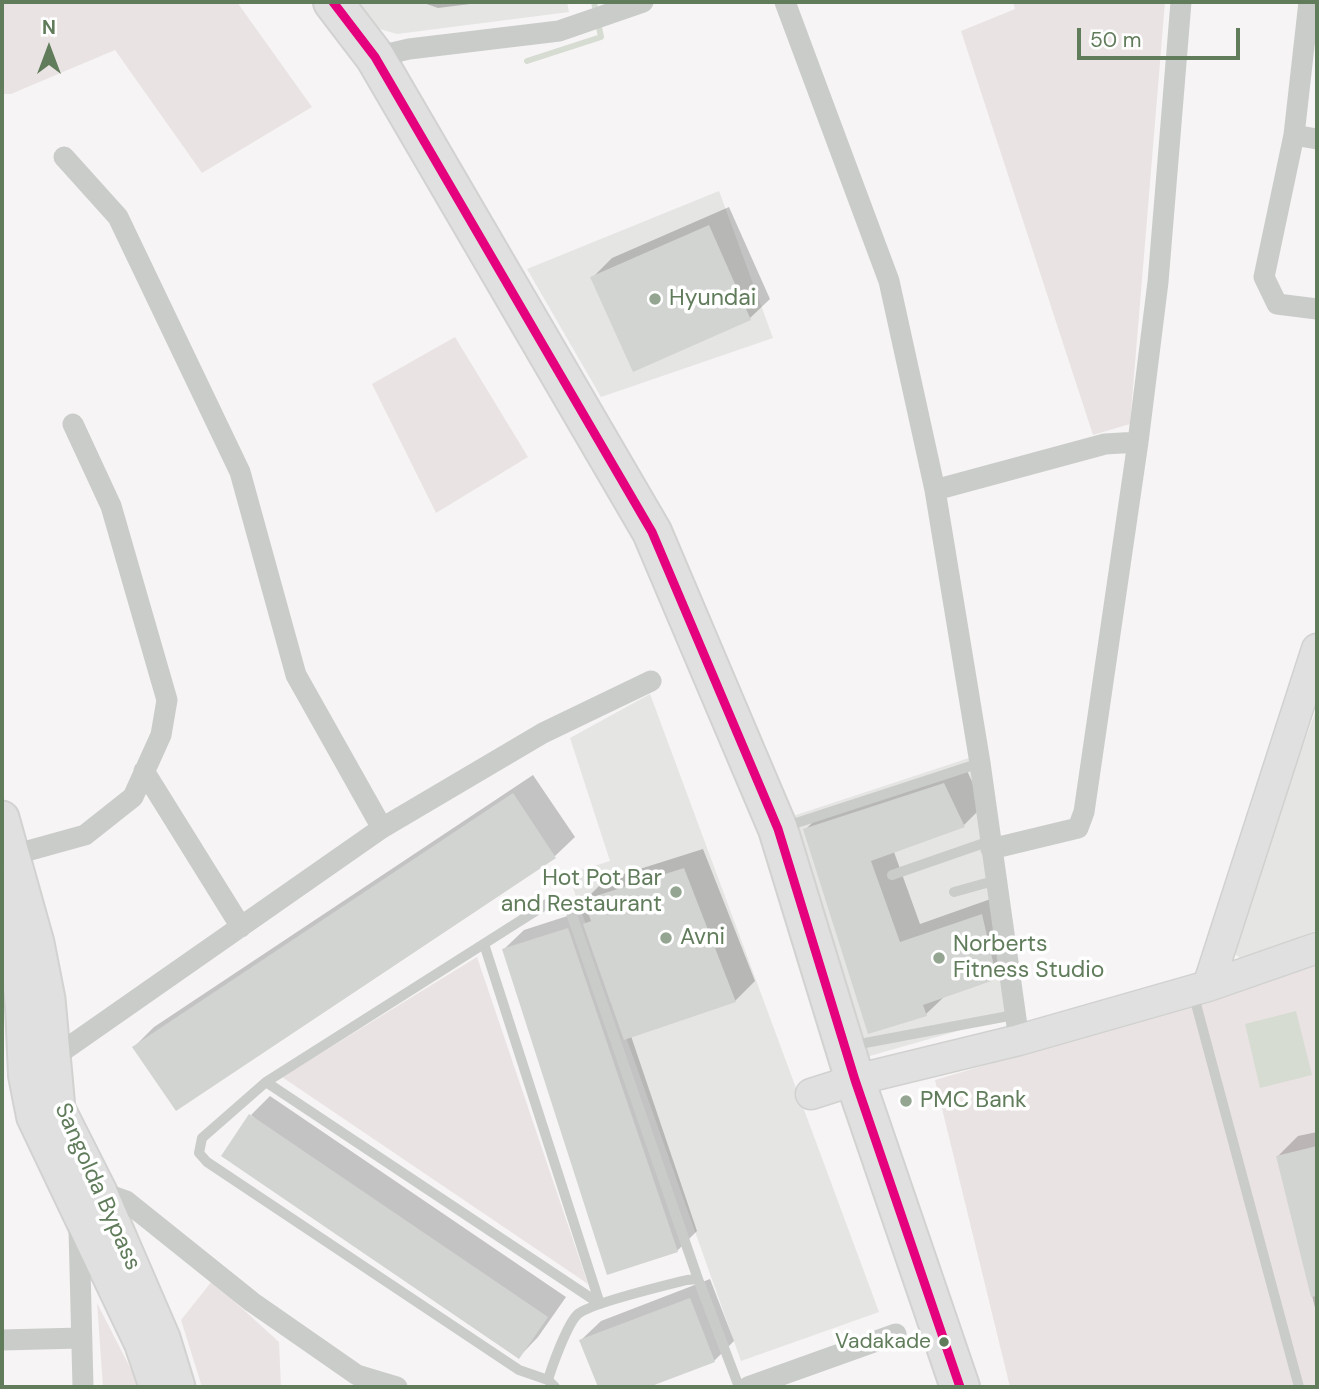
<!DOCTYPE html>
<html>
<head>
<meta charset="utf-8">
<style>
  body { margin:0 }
  #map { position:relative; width:1319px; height:1389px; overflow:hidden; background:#f6f4f5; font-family:"DM Sans",sans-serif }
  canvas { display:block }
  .frame { position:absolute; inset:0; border:4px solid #607c5b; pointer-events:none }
  .north { position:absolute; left:14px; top:14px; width:70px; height:70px; -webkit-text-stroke:5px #fff; paint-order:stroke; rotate:0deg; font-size:19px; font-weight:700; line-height:28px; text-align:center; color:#607c5b }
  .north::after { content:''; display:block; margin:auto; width:24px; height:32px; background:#607c5b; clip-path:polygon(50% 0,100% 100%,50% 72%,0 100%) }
  .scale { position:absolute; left:1077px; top:28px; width:163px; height:32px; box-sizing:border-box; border:4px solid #607c5b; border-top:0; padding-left:9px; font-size:21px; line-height:24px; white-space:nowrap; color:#607c5b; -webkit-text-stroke:5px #fff; paint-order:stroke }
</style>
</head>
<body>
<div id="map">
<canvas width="1319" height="1389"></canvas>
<div class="frame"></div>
<div class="north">N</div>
<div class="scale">50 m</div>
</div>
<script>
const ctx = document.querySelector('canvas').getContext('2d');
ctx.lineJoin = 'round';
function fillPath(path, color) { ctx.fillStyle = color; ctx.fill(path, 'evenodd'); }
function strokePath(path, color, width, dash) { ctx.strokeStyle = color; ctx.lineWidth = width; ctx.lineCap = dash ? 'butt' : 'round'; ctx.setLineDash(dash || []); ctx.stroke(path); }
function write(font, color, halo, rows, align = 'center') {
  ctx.font = font + ' "DM Sans",sans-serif'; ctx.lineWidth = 7; ctx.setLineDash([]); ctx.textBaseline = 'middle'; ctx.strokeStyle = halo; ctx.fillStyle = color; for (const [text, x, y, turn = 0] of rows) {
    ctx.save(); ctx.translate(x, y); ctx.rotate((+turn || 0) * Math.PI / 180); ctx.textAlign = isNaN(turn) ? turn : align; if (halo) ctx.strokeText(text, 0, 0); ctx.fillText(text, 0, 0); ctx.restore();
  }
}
const built = new Path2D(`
  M353,2H567L569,12L397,34L373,27Z
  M719,191L773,338L601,397L527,269Z
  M650,694L879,1312L741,1361L568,874L610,861L570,738Z
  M1317,707V930L1243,960L1229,950Z
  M969,758L1007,1017L866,1057L793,816Z`);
const green = new Path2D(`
  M2,2H237L312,107L202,173L115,50L11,94H2Z
  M1013,2H1165L1130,424L1093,435L961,31L1015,9Z
  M455,337L528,457L436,513L372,384Z
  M477,957L588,1284L282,1077Z
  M1317,962V1387H1010L935,1080L1191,1004Z
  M212,1281L279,1342L281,1387H202L181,1320Z
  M97,1303L138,1383L139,1387H103Z`);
const water = new Path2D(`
  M1296,1011L1312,1075L1260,1088L1245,1024Z`);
const shadow = new Path2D(`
  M421,2H486L438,8Z
  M729,207L770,299L750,318L634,370L592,278L612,258Z
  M964,764L983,806L964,825L894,852L920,924L1002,895L1016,958L996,978L945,996L926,1014L805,830L825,810Z
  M533,775L575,837L555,856L134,1047L154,1027Z
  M703,849L755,981L735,1001L631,1036L697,1231L677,1251L504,949L524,930L589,909L585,900L605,880Z
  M270,1096L566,1297L538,1337L519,1357L251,1115Z
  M1317,1132V1316L1278,1156L1298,1136Z
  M710,1279L734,1341L714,1361L645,1387H599L581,1340L601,1321Z`);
const stream = new Path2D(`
  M527,61L601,37L594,2`);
const building = new Path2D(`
  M709,225L751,320L633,372L590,277Z
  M944,783L965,827L871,861L900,942L982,914L997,979L923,1005L927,1016L868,1034L803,829Z
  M513,793L556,858L176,1111L132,1047Z
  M684,868L736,1002L624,1040L583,924L591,921L583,900Z
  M568,928L678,1252L607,1275L502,949Z
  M249,1114L548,1317L519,1359L221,1156Z
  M1317,1146V1296L1311,1297L1276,1156Z
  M690,1298L715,1362L649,1387H598L579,1340Z`);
const lane = new Path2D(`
  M784,827L980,763
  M892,875L990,841
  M954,892L997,880
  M484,944L600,1304
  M1191,992L1196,1004L1299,1387
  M865,1043L1014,1015
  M266,1082L600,1304
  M548,1380L519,1370L207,1162L199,1153L202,1138L266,1082L553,900L568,904L698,1279
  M555,1387L548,1380C552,1366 567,1325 577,1315C587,1304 667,1285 687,1280L698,1279L739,1387`);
const street = new Path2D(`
  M785,2L889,281L935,490L980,763L1019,1040
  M1309,2L1294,135L1264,277L1277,304L1317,309
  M375,57L409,49L559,31L643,2
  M1294,135L1317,139
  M64,157L118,217L240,472L296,675L382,828
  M935,490L1105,444L1138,442
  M144,771L241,927
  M991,849L1078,828L1084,812L1138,442L1158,282L1181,2
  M2,858L85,835L133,797L161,735L167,700L111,506L73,424
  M47,1062L382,828L543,733L651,681
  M94,1195L100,1192L126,1201L252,1302L357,1375L397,1387
  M79,1228L83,1387
  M2,1340L81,1338
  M748,1387L896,1334`);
const secondary = new Path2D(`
  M1208,986L1317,948
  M811,1094L855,1080L1019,1040L1208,986L1317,649`);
const primary = new Path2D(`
  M2,818L37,943L48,999L58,1109L100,1192L163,1338L178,1387`);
const highway = new Path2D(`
  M333,2L375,57L652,532L778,829L855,1080L960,1387
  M2,889L19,953L25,1006L28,1075L36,1116L144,1343L159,1387`);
const bus1 = new Path2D(`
  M333,2L375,57L652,532L778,829L855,1080L960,1387`);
const markers = [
  [655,299,7,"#94a691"],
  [676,892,7,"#94a691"],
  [666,938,7,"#94a691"],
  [939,958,7,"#94a691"],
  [906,1101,7,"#94a691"],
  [944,1342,6,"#607c5b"]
];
const busNames = [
  ["Vadakade",931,1342]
];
const poiNames = [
  ["Hyundai",669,299],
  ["Hot Pot Bar",662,879,"right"],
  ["and Restaurant",662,905,"right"],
  ["Avni",680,938],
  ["Norberts",953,945],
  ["Fitness Studio",953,971],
  ["PMC Bank",920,1101]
];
const streetNames = [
  ["Sangolda Bypass",97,1187,66]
];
fillPath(built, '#e5e5e3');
fillPath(green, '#eae3e3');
fillPath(water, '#d6dcd1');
fillPath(shadow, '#0003');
strokePath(stream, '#d6dcd1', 6);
fillPath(building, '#d2d4d1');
strokePath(secondary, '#d1d2d0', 33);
strokePath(primary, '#d2d2d1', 37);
strokePath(highway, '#d2d2d1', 42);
strokePath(lane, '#caccca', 10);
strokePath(street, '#caccca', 21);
strokePath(secondary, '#dfe0df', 30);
strokePath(primary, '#dfe0df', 33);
strokePath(highway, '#dfe0df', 38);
strokePath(bus1, '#e5007d', 9);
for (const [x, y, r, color] of markers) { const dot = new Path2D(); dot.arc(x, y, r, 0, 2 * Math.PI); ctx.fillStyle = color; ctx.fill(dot); strokePath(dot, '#fff', 2.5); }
write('21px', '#607c5b', '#fff', busNames, 'right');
write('23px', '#607c5b', '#fff', poiNames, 'left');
write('23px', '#607c5b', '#fff', streetNames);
</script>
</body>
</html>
